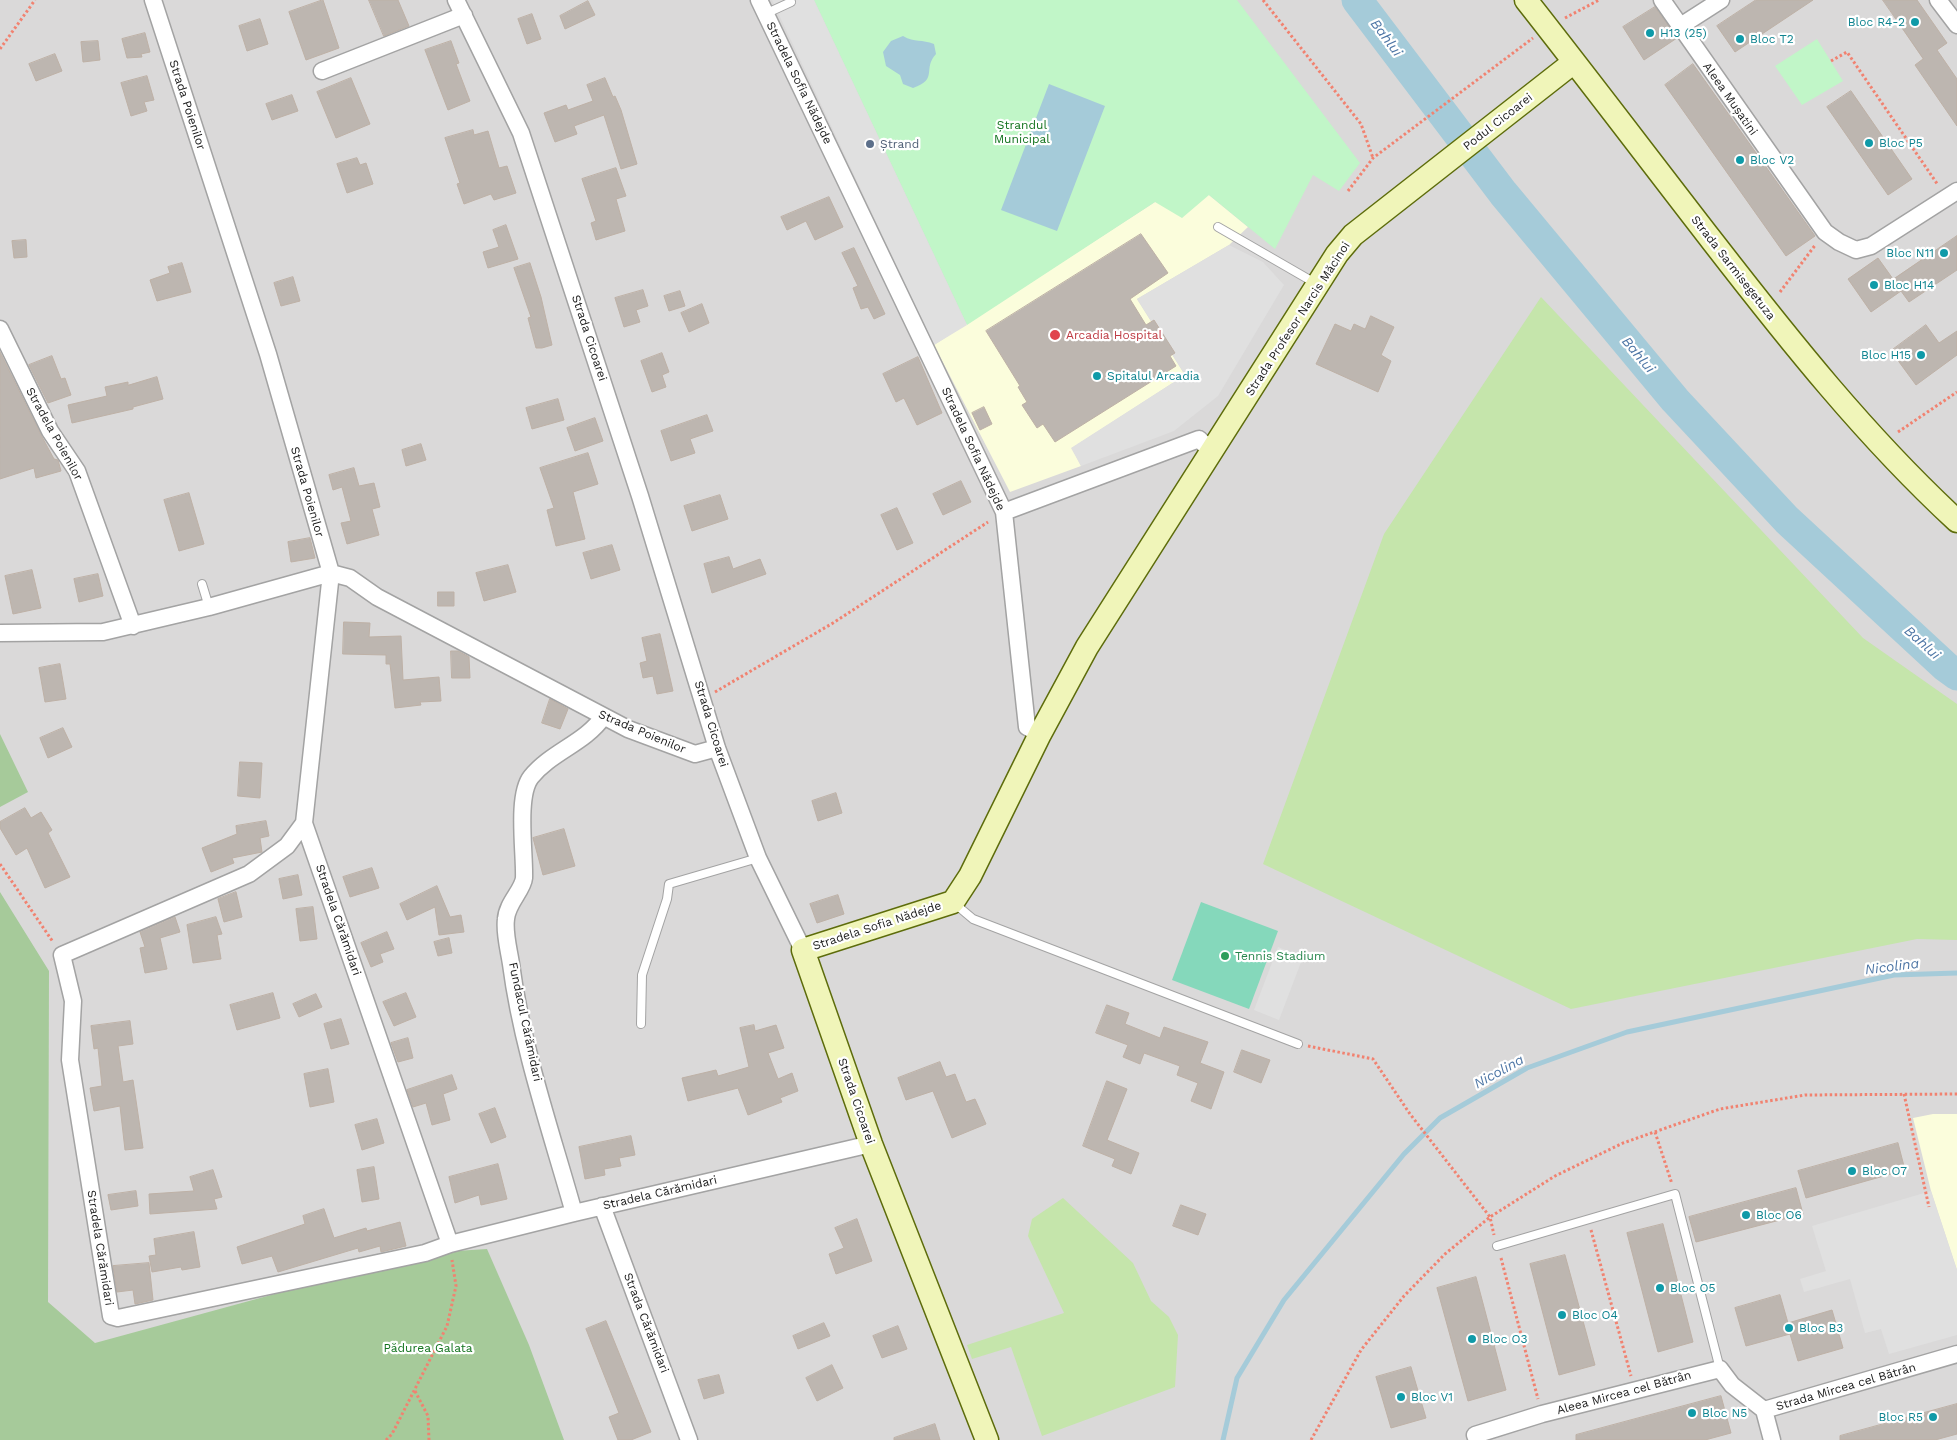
<!DOCTYPE html>
<html>
<head>
<meta charset="utf-8">
<style>
  body { margin:0 }
  canvas { display:block; background:#edeae3 }
</style>
</head>
<body>
<canvas width="1957" height="1440"></canvas>
<script>
const ctx = document.querySelector('canvas').getContext('2d');
ctx.lineJoin = 'round';
function fillPath(path, color) { ctx.fillStyle = color; ctx.fill(path, 'evenodd'); }
function strokePath(path, color, width, dash) { ctx.strokeStyle = color; ctx.lineWidth = width; ctx.lineCap = dash ? 'butt' : 'round'; ctx.setLineDash(dash || []); ctx.stroke(path); }
function write(font, color, halo, rows, align = 'center') {
  ctx.font = font + ' "Work Sans",sans-serif'; ctx.lineWidth = 4.5; ctx.setLineDash([]); ctx.textBaseline = 'middle'; ctx.strokeStyle = halo; ctx.fillStyle = color; for (const [text, x, y, turn = 0] of rows) {
    ctx.save(); ctx.translate(x, y); ctx.rotate((+turn || 0) * Math.PI / 180); ctx.textAlign = isNaN(turn) ? turn : align; if (halo) ctx.strokeText(text, 0, 0); ctx.fillText(text, 0, 0); ctx.restore();
  }
}
const residential = new Path2D(`
  M0,0H1957V1440H0Z`);
const education = new Path2D(`
  M1209,195L1248,227L1229,245L1137,299L1185,375L1072,448L1081,466L1010,492L934,345L1155,202Z
  M1933,1114H1957V1270L1931,1191L1913,1118Z`);
const grass = new Path2D(`
  M1541,297L1863,638L1957,704V940L1917,939L1571,1009L1263,864L1384,534Z
  M1063,1198L1133,1263L1151,1301L1169,1317L1178,1335L1175,1387L1042,1436L1011,1347L972,1359L967,1345L1064,1313L1028,1236L1032,1219Z`);
const forest = new Path2D(`
  M0,734L28,792L0,807Z
  M0,892L49,971L48,1302L95,1343L425,1253L487,1249L529,1345L564,1440H0Z`);
const park = new Path2D(`
  M814,0H1237L1360,163L1339,191L1313,175L1275,249L1209,195L1182,218L1155,202L967,325Z
  M1817,39L1843,81L1802,105L1775,66Z`);
const pitch = new Path2D(`
  M1201,902L1278,931L1249,1009L1172,980Z`);
const parking = new Path2D(`
  M772,0H814L967,325L934,345Z
  M1229,245L1263,262L1284,285L1218,396L1174,431L1081,466L1071,448L1185,375L1137,299Z
  M1278,947L1303,957L1279,1020L1254,1010Z
  M1931,1191L1957,1270V1335L1889,1354L1881,1329L1865,1333L1850,1279L1804,1292L1800,1279L1826,1271L1812,1226Z`);
const water = new Path2D(`
  M903,36C915,43 922,39 934,44L936,54C922,69 939,79 913,88L903,84L900,75L886,66L883,52L891,41Z
  M1049,84L1105,106L1057,231L1001,210Z`);
const stream = new Path2D(`
  M1223,1440L1237,1378L1284,1300L1404,1154L1440,1118L1527,1068L1627,1032L1894,975L1957,973`);
const river = new Path2D(`
  M1357,0L1503,193L1675,400L1787,520L1946,667L1957,675`);
const building = new Path2D(`
  M323,0L339,48L306,60L289,12Z
  M369,0H398L409,26L384,36Z
  M1756,0H1813L1735,52L1717,26Z
  M1883,0H1917L1947,43L1937,50L1957,79V126L1915,65L1923,59Z
  M588,1L595,15L565,29L560,16Z
  M1655,7L1677,38L1644,60L1623,27Z
  M532,14L541,39L527,44L518,19Z
  M260,19L268,44L247,51L239,26Z
  M145,33L150,52L141,54L142,57L127,58L122,39Z
  M98,41L100,60L83,62L81,42Z
  M451,41L459,63L456,64L470,101L448,110L425,50Z
  M55,54L62,71L36,81L29,64Z
  M1693,64L1815,236L1786,256L1665,85Z
  M147,76L154,100L144,102L147,111L131,116L121,83Z
  M351,78L370,124L336,138L317,92Z
  M605,78L613,97L615,96L621,110L637,164L621,169L604,115L574,126L577,134L555,142L544,113L566,105L568,110L593,101L587,85Z
  M1851,91L1912,179L1888,195L1827,107Z
  M292,95L298,111L272,120L266,104Z
  M473,130L474,135L488,131L499,168L507,166L516,193L494,200L491,194L464,204L457,184L460,183L445,138Z
  M357,158L360,165L366,163L373,184L347,193L337,164Z
  M616,168L626,196L616,199L625,231L596,240L591,223L596,221L582,179Z
  M829,197L843,227L815,240L806,221L787,230L781,217Z
  M506,225L518,259L488,268L483,252L499,247L493,230Z
  M1141,234L1168,273L1130,299L1146,325L1154,320L1175,353L1170,356L1176,366L1055,442L1043,424L1037,428L1022,405L1027,402L1018,387L1020,386L986,331Z
  M1957,236V270L1909,302L1901,291L1871,312L1848,279L1878,258L1893,279Z
  M26,240L27,257L14,258L12,241Z
  M854,248L885,314L874,319L868,307L861,309L853,288L858,286L842,253Z
  M182,263L191,292L157,301L150,280L170,273L168,267Z
  M530,263L541,297L552,345L542,348H536L528,318L531,317L514,268Z
  M293,277L300,301L281,306L274,283Z
  M643,290L648,306L636,310L640,322L624,327L615,298Z
  M680,291L685,306L669,311L664,296Z
  M702,304L709,323L689,332L681,313Z
  M1371,316L1394,327L1381,355L1391,361L1378,392L1316,364L1335,324L1351,331L1354,324L1365,329Z
  M1926,325L1939,343L1957,331V355L1916,385L1891,351Z
  M0,352L41,435L54,459L58,460L61,471L36,478L34,468L0,479Z
  M662,353L669,372L662,375L666,387L652,392L641,361Z
  M52,356L61,379L65,378L71,395L48,403L29,365Z
  M918,357L942,413L917,425L904,398L896,402L883,374Z
  M157,377L163,399L133,407V409L72,423L68,405L107,396L105,387L128,382V385Z
  M558,399L564,420L532,429L526,408Z
  M984,407L992,424L980,430L972,413Z
  M707,415L713,431L690,439L695,453L671,461L661,431Z
  M595,418L603,441L575,451L567,428Z
  M421,444L426,460L406,466L402,450Z
  M588,453L598,484L573,492L585,539L556,546L547,510L554,508L540,468Z
  M354,468L359,486L374,483L380,507L372,509L379,535L347,544L341,523L351,521L342,487L333,490L329,475Z
  M961,481L971,502L943,515L933,494Z
  M189,493L204,544L179,551L164,500Z
  M720,495L728,519L692,531L684,506Z
  M897,508L913,543L897,550L881,515Z
  M310,538L315,558L291,562L288,542Z
  M612,545L620,570L591,579L583,553Z
  M729,557L733,569L760,559L766,574L712,593L704,564Z
  M508,565L516,592L484,601L476,573Z
  M32,570L41,608L13,614L5,576Z
  M98,574L103,596L79,602L74,579Z
  M438,592H454V606H438Z
  M344,622L370,623L369,637L401,636L403,680L439,677L441,701L420,702L421,705L395,708L390,664H386V655L343,654Z
  M660,634L673,691L657,694L653,676L643,678L640,663L647,661L642,638Z
  M451,651H458L469,657L470,678H452Z
  M60,664L66,699L45,702L39,668Z
  M550,699L568,709L560,729L542,723Z
  M63,728L72,747L48,758L40,738Z
  M240,762L262,763L260,798L238,796Z
  M836,793L842,813L818,821L812,801Z
  M25,808L31,818L41,812L52,830L48,833L70,877L45,888L27,848L16,855L0,828V822Z
  M266,821L269,836L260,838L262,852L232,858L234,863L211,872L202,848L237,834L236,826Z
  M564,829L575,866L543,875L533,838Z
  M372,868L379,888L350,897L343,877Z
  M298,875L302,895L283,899L279,879Z
  M437,886L450,917L461,915L464,932L439,935L435,907L407,920L400,904Z
  M236,892L242,917L224,922L218,899Z
  M838,895L844,914L817,923L810,904Z
  M313,907L317,939L300,941L296,909Z
  M175,917L180,932L160,938L167,969L145,973L140,948L145,947L140,932Z
  M216,917L222,934L217,935L221,959L193,963L187,925Z
  M387,932L394,949L380,954L383,962L371,967L361,943Z
  M449,938L452,953L438,956L434,942Z
  M273,993L280,1018L237,1030L230,1005Z
  M406,993L416,1017L394,1026L383,1002Z
  M316,994L322,1007L299,1017L293,1004Z
  M1107,1005L1129,1013L1125,1024L1160,1038L1164,1027L1208,1042L1200,1063L1224,1072L1211,1109L1191,1101L1198,1083L1177,1075L1180,1066L1144,1053L1140,1064L1123,1057L1128,1045L1096,1033Z
  M341,1019L349,1044L331,1049L324,1024Z
  M130,1021L133,1044L118,1046L123,1082L133,1080L143,1148L125,1150L120,1106L94,1111L90,1088L102,1086L98,1048L94,1049L91,1026Z
  M754,1025L755,1031L776,1025L784,1048L768,1053L778,1079L792,1073L798,1091L780,1098L782,1102L748,1115L738,1088L688,1101L682,1078L716,1070L718,1076L749,1067L740,1028Z
  M408,1038L413,1058L398,1062L391,1043Z
  M1242,1050L1270,1060L1261,1083L1234,1072Z
  M940,1062L946,1077L955,1074L966,1102L975,1099L986,1124L952,1138L933,1091L906,1100L898,1078Z
  M328,1069L334,1102L310,1107L304,1074Z
  M452,1075L457,1089L443,1094L450,1120L432,1125L426,1103L413,1107L407,1090Z
  M1107,1081L1127,1089L1107,1140L1139,1153L1131,1174L1112,1166L1115,1159L1083,1146Z
  M495,1108L506,1137L491,1143L479,1114Z
  M377,1119L384,1143L362,1150L355,1125Z
  M631,1136L635,1155L619,1158L621,1166L604,1169L605,1175L585,1179L579,1147Z
  M1898,1143L1905,1170L1806,1198L1798,1171Z
  M498,1164L507,1199L481,1205L479,1195L455,1203L449,1177Z
  M374,1167L379,1199L362,1202L357,1170Z
  M213,1170L222,1197L214,1199L217,1209L150,1214L149,1194L194,1191L190,1177Z
  M1796,1188L1803,1214L1696,1242L1689,1217Z
  M136,1191L138,1206L111,1210L108,1195Z
  M1181,1205L1206,1214L1198,1235L1173,1226Z
  M324,1209L334,1238L366,1228L367,1231L400,1222L406,1246L381,1252L380,1246L359,1252L358,1248L278,1272L272,1256L242,1264L237,1247L305,1224L303,1216Z
  M857,1219L872,1261L836,1274L829,1254L844,1248L835,1228Z
  M1663,1224L1693,1342L1658,1352L1627,1233Z
  M194,1232L200,1267L182,1270L181,1267L152,1272L149,1256L156,1255L154,1239Z
  M1565,1255L1595,1365L1559,1375L1530,1264Z
  M149,1263L153,1300L135,1304L133,1290L117,1292L113,1266Z
  M1476,1277L1506,1390L1468,1401L1437,1288Z
  M1780,1295L1788,1323L1832,1310L1843,1348L1798,1361L1790,1334L1746,1346L1735,1308Z
  M606,1321L651,1432L631,1440H618L609,1417L619,1413L586,1329Z
  M824,1323L830,1336L798,1349L793,1336Z
  M898,1326L907,1349L882,1358L873,1336Z
  M832,1365L843,1388L817,1401L806,1378Z
  M1411,1367L1426,1418L1391,1428L1376,1377Z
  M719,1375L724,1393L704,1399L698,1380Z
  M1721,1396L1731,1433L1705,1440H1576V1435Z
  M1957,1404V1434L1935,1440H1840V1436Z
  M935,1424L940,1440H894V1438Z`);
const path = new Path2D(`
  M1263,0L1361,124L1373,158
  M1565,18L1599,0
  M0,49L35,0
  M1831,61L1847,52L1938,185
  M1348,191L1373,158L1533,38
  M1780,292L1816,244
  M1898,432L1957,392
  M715,692L833,623L988,522
  M0,864L53,942
  M1308,1046L1373,1059L1410,1114L1490,1217L1494,1235
  M1904,1094L1929,1207
  M1655,1132L1672,1184
  M1591,1230L1631,1376
  M1501,1258L1538,1399
  M415,1391L428,1416L429,1440
  M386,1440L392,1434L447,1326L456,1286L452,1260
  M1311,1440L1361,1350L1404,1296L1445,1254L1490,1217L1555,1176L1623,1143L1720,1109L1805,1095L1957,1094`);
const lane = new Path2D(`
  M765,14L791,2
  M1218,227L1315,283
  M202,584L209,607
  M954,903L973,919L1298,1044
  M641,1024L642,975L667,899L669,884L758,858
  M1497,1246L1675,1194L1720,1369`);
const street = new Path2D(`
  M153,0L268,354L331,573L304,823L450,1244
  M456,0L521,133L640,496L717,748L758,858L803,950
  M759,0L1004,512L1027,727L1040,734
  M1662,0L1825,232L1839,242L1856,250L1871,246L1957,191
  M1938,0L1957,25
  M1679,27L1721,0
  M322,71L464,15
  M0,329L50,431L77,471L133,626
  M1004,512L1199,439L1211,451
  M0,633L103,632L209,607L331,573L350,578L377,597L628,729L695,754L717,748
  M304,823L287,846L249,874L62,955L73,1001L70,1060L111,1316L118,1318L425,1253L450,1244L574,1213L871,1144
  M602,1206L689,1440
  M574,1213C551,1131 522,1048 511,964C509,950 504,933 506,919C507,903 523,890 524,878C525,854 516,796 531,777C551,752 585,743 603,717
  M1477,1440L1475,1435L1542,1414L1720,1369L1732,1385L1764,1410
  M1772,1440L1764,1410L1957,1354`);
const secondary = new Path2D(`
  M1526,0C1589,80 1651,162 1713,242C1789,340 1866,437 1957,521
  M987,1440L871,1144L803,950L953,902L970,876L1040,734L1087,647L1337,254L1353,235L1574,62`);
const markers = [
  [1915,22,5,"#0f9aa8"],
  [1650,33,5,"#0f9aa8"],
  [1740,39,5,"#0f9aa8"],
  [1869,143,5,"#0f9aa8"],
  [870,144,5,"#5c6f8a"],
  [1740,160,5,"#0f9aa8"],
  [1944,253,5,"#0f9aa8"],
  [1874,285,5,"#0f9aa8"],
  [1055,335,6,"#e0444e"],
  [1921,355,5,"#0f9aa8"],
  [1097,376,5,"#0f9aa8"],
  [1225,956,5,"#2e9e5b"],
  [1852,1171,5,"#0f9aa8"],
  [1746,1215,5,"#0f9aa8"],
  [1660,1288,5,"#0f9aa8"],
  [1562,1315,5,"#0f9aa8"],
  [1789,1328,5,"#0f9aa8"],
  [1472,1339,5,"#0f9aa8"],
  [1401,1397,5,"#0f9aa8"],
  [1692,1413,5,"#0f9aa8"],
  [1933,1417,5,"#0f9aa8"]
];
const cultureNames = [
  ["Bloc R4-2",1905,22,"right"],
  ["H13 (25)",1660,33],
  ["Bloc T2",1750,39],
  ["Bloc P5",1879,143],
  ["Bloc V2",1750,160],
  ["Bloc N11",1934,253,"right"],
  ["Bloc H14",1884,285],
  ["Bloc H15",1911,355,"right"],
  ["Spitalul Arcadia",1107,376],
  ["Bloc O7",1862,1171],
  ["Bloc O6",1756,1215],
  ["Bloc O5",1670,1288],
  ["Bloc O4",1572,1315],
  ["Bloc B3",1799,1328],
  ["Bloc O3",1482,1339],
  ["Bloc V1",1411,1397],
  ["Bloc N5",1702,1413],
  ["Bloc R5",1923,1417,"right"]
];
const streetNames = [
  ["Stradela Sofia Nădejde",799,83,64],
  ["Aleea Mușatini",1730,99,55],
  ["Strada Poienilor",187,105,72],
  ["Podul Cicoarei",1498,122,-38],
  ["Strada Sarmisegetuza",1733,268,52],
  ["Strada Profesor Narcis Măcinoi",1298,319,-57],
  ["Strada Cicoarei",589,338,72],
  ["Stradela Poienilor",54,434,61],
  ["Stradela Sofia Nădejde",973,449,65],
  ["Strada Poienilor",307,492,74],
  ["Strada Cicoarei",711,724,73],
  ["Strada Poienilor",642,732,23],
  ["Stradela Cărămidari",338,920,71],
  ["Stradela Sofia Nădejde",877,926,-18],
  ["Fundacul Cărămidari",525,1022,78],
  ["Strada Cicoarei",856,1101,71],
  ["Stradela Cărămidari",660,1193,-13],
  ["Stradela Cărămidari",100,1248,81],
  ["Strada Cărămidari",646,1323,69],
  ["Strada Mircea cel Bătrân",1846,1387,-16],
  ["Aleea Mircea cel Bătrân",1624,1393,-15]
];
const parkNames = [
  ["Ștrandul",1022,125],
  ["Municipal",1022,139],
  ["Pădurea Galata",428,1348]
];
const serviceNames = [
  ["Ștrand",880,144]
];
const healthNames = [
  ["Arcadia Hospital",1066,335]
];
const leisureNames = [
  ["Tennis Stadium",1235,956]
];
const waterNames = [
  ["Bahlui",1386,38,53],
  ["Bahlui",1638,355,50],
  ["Bahlui",1922,643,42],
  ["Nicolina",1892,967,-7],
  ["Nicolina",1499,1072,-29]
];
fillPath(residential, '#dad9d9');
fillPath(education, '#fbfddc');
fillPath(grass, '#c5e5ab');
fillPath(forest, '#a6ca9a');
fillPath(park, '#c1f6c8');
fillPath(pitch, '#85d8bb');
fillPath(parking, '#e0e0e0');
fillPath(water, '#a5cbd9');
strokePath(stream, '#a5cbd9', 5);
strokePath(river, '#a5cbd9', 31);
fillPath(building, '#bdb6b0');
strokePath(building, '#beb1a6', 1);
strokePath(lane, '#a3a3a3', 10);
strokePath(street, '#a3a3a3', 19);
strokePath(secondary, '#5d6c0b', 25);
strokePath(path, '#f18270', 3, [2.5, 2.5]);
strokePath(lane, '#fff', 8);
strokePath(street, '#fff', 16);
strokePath(secondary, '#f0f5b9', 22);
for (const [x, y, r, color] of markers) { const dot = new Path2D(); dot.arc(x, y, r, 0, 2 * Math.PI); ctx.fillStyle = color; ctx.fill(dot); strokePath(dot, '#fff', 2); }
write('12px', '#0d838f', '#fff', cultureNames, 'left');
write('12px', '#1c1c1c', '#fff', streetNames);
write('12px', '#12731e', '#fff', parkNames);
write('12px', '#4e5e75', '#fff', serviceNames, 'left');
write('12px', '#be3a42', '#fff', healthNames, 'left');
write('12px', '#27864d', '#fff', leisureNames, 'left');
write('italic 14px', '#4f77a6', '#fff', waterNames);
</script>
</body>
</html>
